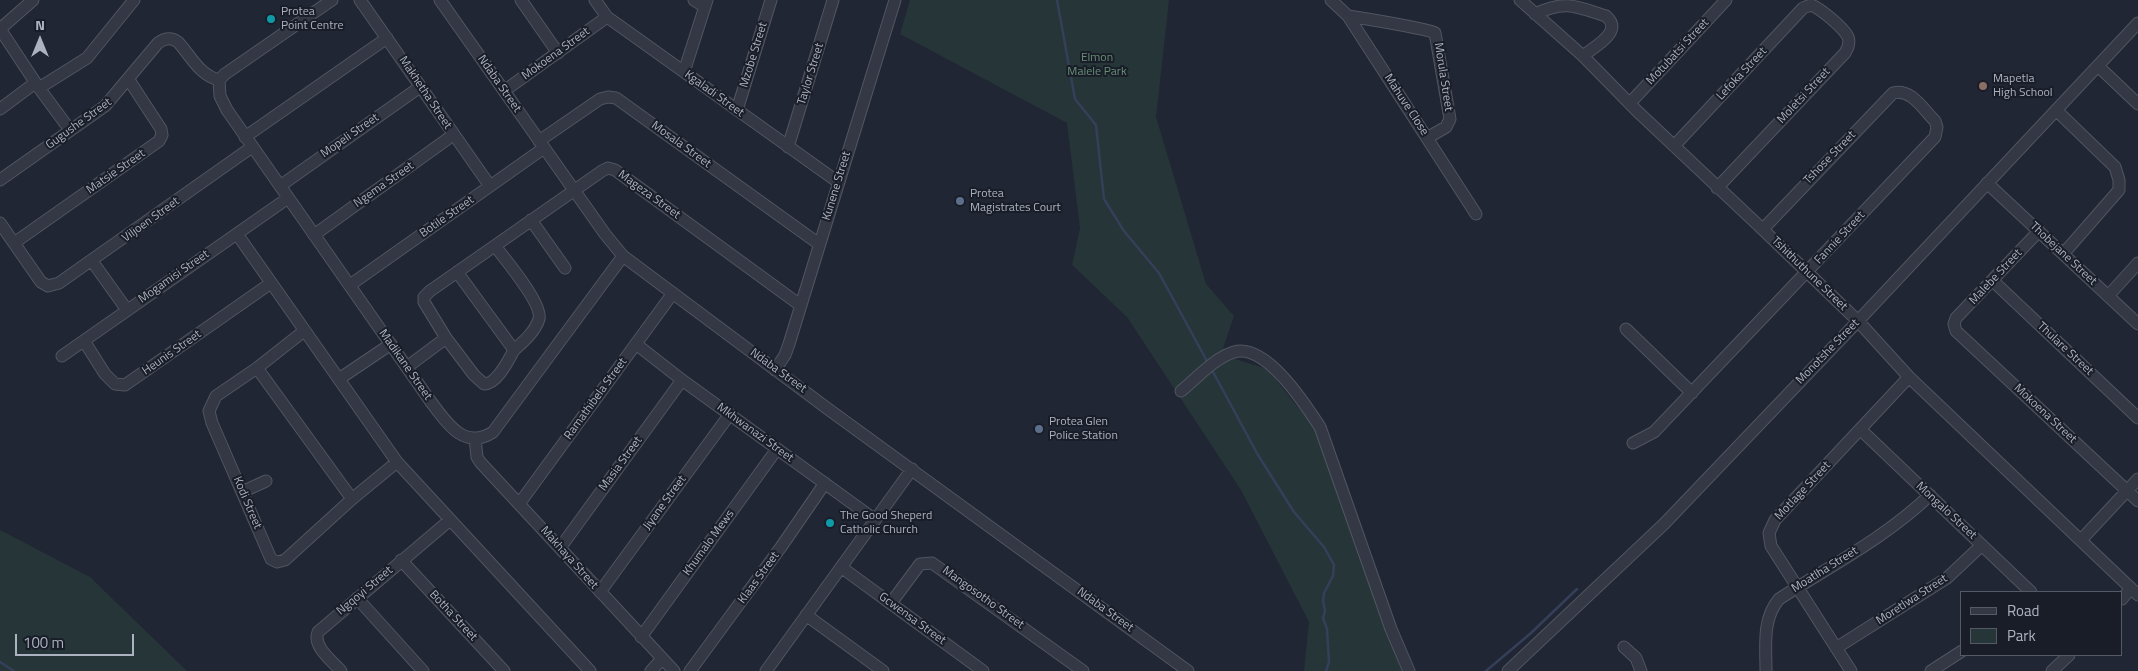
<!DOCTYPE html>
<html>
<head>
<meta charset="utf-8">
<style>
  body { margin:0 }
  #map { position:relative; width:2138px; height:671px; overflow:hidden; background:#202633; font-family:"Titillium Web",sans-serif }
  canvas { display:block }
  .legend { position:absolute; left:1960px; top:591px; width:162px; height:65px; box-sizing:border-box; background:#191d28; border:1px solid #545965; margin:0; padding:6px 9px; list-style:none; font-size:15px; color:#adb2c1 }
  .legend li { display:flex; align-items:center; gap:10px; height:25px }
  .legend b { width:25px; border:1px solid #545965 }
  .north { position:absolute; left:15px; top:15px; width:50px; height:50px; -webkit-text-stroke:4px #191d28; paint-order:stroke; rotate:0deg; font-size:14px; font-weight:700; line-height:20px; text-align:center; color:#adb2c1 }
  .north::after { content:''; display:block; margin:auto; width:18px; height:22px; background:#adb2c1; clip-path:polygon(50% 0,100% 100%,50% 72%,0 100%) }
  .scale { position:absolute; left:15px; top:634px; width:119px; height:22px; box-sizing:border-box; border:2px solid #adb2c1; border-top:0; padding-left:6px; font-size:15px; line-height:18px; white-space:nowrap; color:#adb2c1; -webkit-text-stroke:4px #191d28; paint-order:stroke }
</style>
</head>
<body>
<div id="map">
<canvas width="2138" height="671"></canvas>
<ul class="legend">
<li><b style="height:6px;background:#333844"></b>Road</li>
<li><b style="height:14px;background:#263538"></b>Park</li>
</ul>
<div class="north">N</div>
<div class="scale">100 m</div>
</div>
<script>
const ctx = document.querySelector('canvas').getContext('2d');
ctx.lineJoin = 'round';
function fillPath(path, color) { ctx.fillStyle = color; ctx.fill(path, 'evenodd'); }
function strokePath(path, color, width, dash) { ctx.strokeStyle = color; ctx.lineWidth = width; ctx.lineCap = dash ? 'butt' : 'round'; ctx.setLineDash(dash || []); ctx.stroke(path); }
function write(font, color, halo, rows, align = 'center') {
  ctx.font = font + ' "Titillium Web",sans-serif'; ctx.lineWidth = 4; ctx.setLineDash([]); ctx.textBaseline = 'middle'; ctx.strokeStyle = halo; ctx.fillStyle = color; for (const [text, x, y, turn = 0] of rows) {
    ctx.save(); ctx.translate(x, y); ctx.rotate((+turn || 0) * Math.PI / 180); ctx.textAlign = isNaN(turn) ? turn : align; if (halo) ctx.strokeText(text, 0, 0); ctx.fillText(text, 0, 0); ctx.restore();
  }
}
const green = new Path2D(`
  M910,0H1169L1156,117L1206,284L1234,316L1223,348L1235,359L1267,369L1314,427L1402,671H1304L1309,622L1241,490L1127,317L1072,265L1080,228L1067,123L900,34Z
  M0,530L90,577L187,671H0Z`);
const stream = new Path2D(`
  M1057,0L1075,99L1096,125L1104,199L1124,231L1159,273L1208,363
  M1212,370L1258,455L1294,512L1324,547L1334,565L1333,576L1324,593L1323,601L1325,611L1323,618L1327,629L1329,662L1326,671
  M0,662L14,671
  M1486,671L1531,633L1577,589`);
const minor = new Path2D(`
  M33,0L0,29L39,88L70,130
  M332,0L225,74L219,80L220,96L227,110L431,402C446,422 464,451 493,432L623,256
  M360,0L490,186
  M440,0L605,234L623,256L828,409L1188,671
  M521,0L558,53
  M595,0L607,17L617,24L838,182
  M694,0L705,7
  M1331,0L1348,16L1476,214
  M1520,0L1583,56L1637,111L1757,224L1858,321L1909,377L2138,595
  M1535,14C1565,0 1575,6 1606,16C1624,32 1595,46 1583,56
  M1348,16C1362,18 1429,29 1435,33L1450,119L1446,127L1427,138
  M2098,66L2138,104
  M684,72L707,0
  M39,88L87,58L134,0
  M504,91L607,17
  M1630,103L1726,0
  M0,109L35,83
  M737,110L771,0
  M2056,110L2115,167L2119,180V190L2064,253
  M245,137L387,38
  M539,141L600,99L608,97L616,98L819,244
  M1674,146L1803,8L1811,5C1820,8 1844,28 1848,37C1850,42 1848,48 1845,53L1717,188
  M788,147L833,0
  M0,180L105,106L158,43C165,38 171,37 178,42C191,56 199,75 219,80
  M1987,183L2138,324
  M280,186L420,87
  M531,220L565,268
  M0,223L41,282L48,286L59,283L252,147
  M2039,231L1956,318L1954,324L1956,331L2138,501
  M237,234L397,462L590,671
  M314,235L453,135
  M14,243L159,141L162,135L161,129L129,80
  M495,246C505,259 543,304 539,319C535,332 523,342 514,350
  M92,261L127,310
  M1993,281L2138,418
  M350,285L544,148
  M2108,296L2138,263
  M1626,329L1692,393
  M304,331L257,368L216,396L209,411L212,423L271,559L277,562L285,560L352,499L397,462
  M446,338L474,375L484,384C497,384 508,361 514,350L457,272
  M84,341L105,374L115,384L125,385L271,283
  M636,344L682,380L874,519
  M62,356L288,198
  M407,367L446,338L424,302V297L430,291L602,171L608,168L615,170L800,305
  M257,368L352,499
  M775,370L785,355L789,344L895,0
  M339,379L391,344
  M1181,391C1196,379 1214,358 1234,352C1266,343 1305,404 1320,427L1391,629L1409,671
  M1861,430L2031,592
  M475,438L477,457L480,462L674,671
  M1633,443L1654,432L1935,137L1937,127L1935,121C1923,109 1911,88 1893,93L1763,229
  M242,492L266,481
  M519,504L673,293
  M2081,540L2138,479
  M560,548L682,380
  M401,560L504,671
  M841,567L983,671
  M600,592L730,414
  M357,598L423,671
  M2122,599L2131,588
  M891,603L920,564L932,563L1083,671
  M806,615L883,671
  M641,637L777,449
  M1624,647L1636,658L1641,671
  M1836,648L1947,578L1982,545
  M341,671C332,661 312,646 318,632L450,520
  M651,671L662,659
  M690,671L781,547L825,483
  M766,671L912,469
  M1508,671L1664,524L1858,321L2138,23
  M1766,671C1766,646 1762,619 1779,599C1830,566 1885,538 1930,495
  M1851,671L1771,546L1769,533L1775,520L1909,377
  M1931,671L1962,651
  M2052,671L2069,655`);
const markers = [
  [271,19,5,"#0f9aa8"],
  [1983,86,5,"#8d6e63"],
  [960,201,5,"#5c6f8a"],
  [1039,429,5,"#5c6f8a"],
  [830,523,5,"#0f9aa8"]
];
const poiNames = [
  ["Protea",281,12],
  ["Point Centre",281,26],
  ["Mapetla",1993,79],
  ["High School",1993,93],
  ["Protea",970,194],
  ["Magistrates Court",970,208],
  ["Protea Glen",1049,422],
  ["Police Station",1049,436],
  ["The Good Sheperd",840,516],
  ["Catholic Church",840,530]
];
const streetNames = [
  ["Motubatsi Street",1678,52,-47],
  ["Mokoena Street",556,54,-36],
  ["Mzobe Street",754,55,-73],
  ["Taylor Street",811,74,-73],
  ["Lefoka Street",1742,74,-47],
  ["Morula Street",1443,77,81],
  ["Ndaba Street",499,84,55],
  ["Makhetha Street",425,93,56],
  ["Kgaladi Street",714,94,36],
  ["Moletsi Street",1804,96,-47],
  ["Mahuve Close",1406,105,57],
  ["Gugushe Street",79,124,-36],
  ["Mopeli Street",350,136,-35],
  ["Mosala Street",681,145,36],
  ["Tshose Street",1830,158,-46],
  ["Matsie Street",116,172,-35],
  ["Ngema Street",384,185,-35],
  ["Kunene Street",837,186,-73],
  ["Mageza Street",649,195,36],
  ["Botile Street",447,217,-35],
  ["Viljoen Street",151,220,-36],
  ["Fannie Street",1840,238,-47],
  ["Thobejane Street",2063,254,43],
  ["Tshithuthune Street",1809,274,44],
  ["Mogamisi Street",174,277,-35],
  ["Malebe Street",1996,277,-47],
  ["Thulare Street",2065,349,43],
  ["Monotshe Street",1828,352,-46],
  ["Heunis Street",172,353,-35],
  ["Madikane Street",405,365,55],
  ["Ndaba Street",778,371,36],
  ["Ramathibela Street",596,399,-54],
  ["Mokoena Street",2045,414,43],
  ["Mkhwanazi Street",755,433,36],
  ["Masia Street",621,464,-54],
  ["Motlage Street",1803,491,-47],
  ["Kodi Street",247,503,67],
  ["Jiyane Street",665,503,-54],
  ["Mongalo Street",1946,511,43],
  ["Khumalo Mews",709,543,-54],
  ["Makhaya Street",569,558,48],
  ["Moatlha Street",1825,570,-32],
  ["Klaas Street",759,578,-54],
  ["Ngqoyi Street",365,591,-40],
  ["Mangosotho Street",983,598,36],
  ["Moretlwa Street",1912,600,-33],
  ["Ndaba Street",1105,610,36],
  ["Botha Street",453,616,47],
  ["Gcwensa Street",912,619,36]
];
const parkNames = [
  ["Elmon",1097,58],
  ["Malele Park",1097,72]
];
fillPath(green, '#263538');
strokePath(stream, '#353f59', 2.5);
strokePath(minor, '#515562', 13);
strokePath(minor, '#333844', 11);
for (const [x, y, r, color] of markers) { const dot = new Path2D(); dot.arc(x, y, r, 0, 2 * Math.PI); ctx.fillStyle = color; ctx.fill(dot); strokePath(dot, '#191d28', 2); }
write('12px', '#adb2c1', '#191d28', poiNames, 'left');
write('12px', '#adb2c1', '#191d28', streetNames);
write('12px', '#688f76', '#191d28', parkNames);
</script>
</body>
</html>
